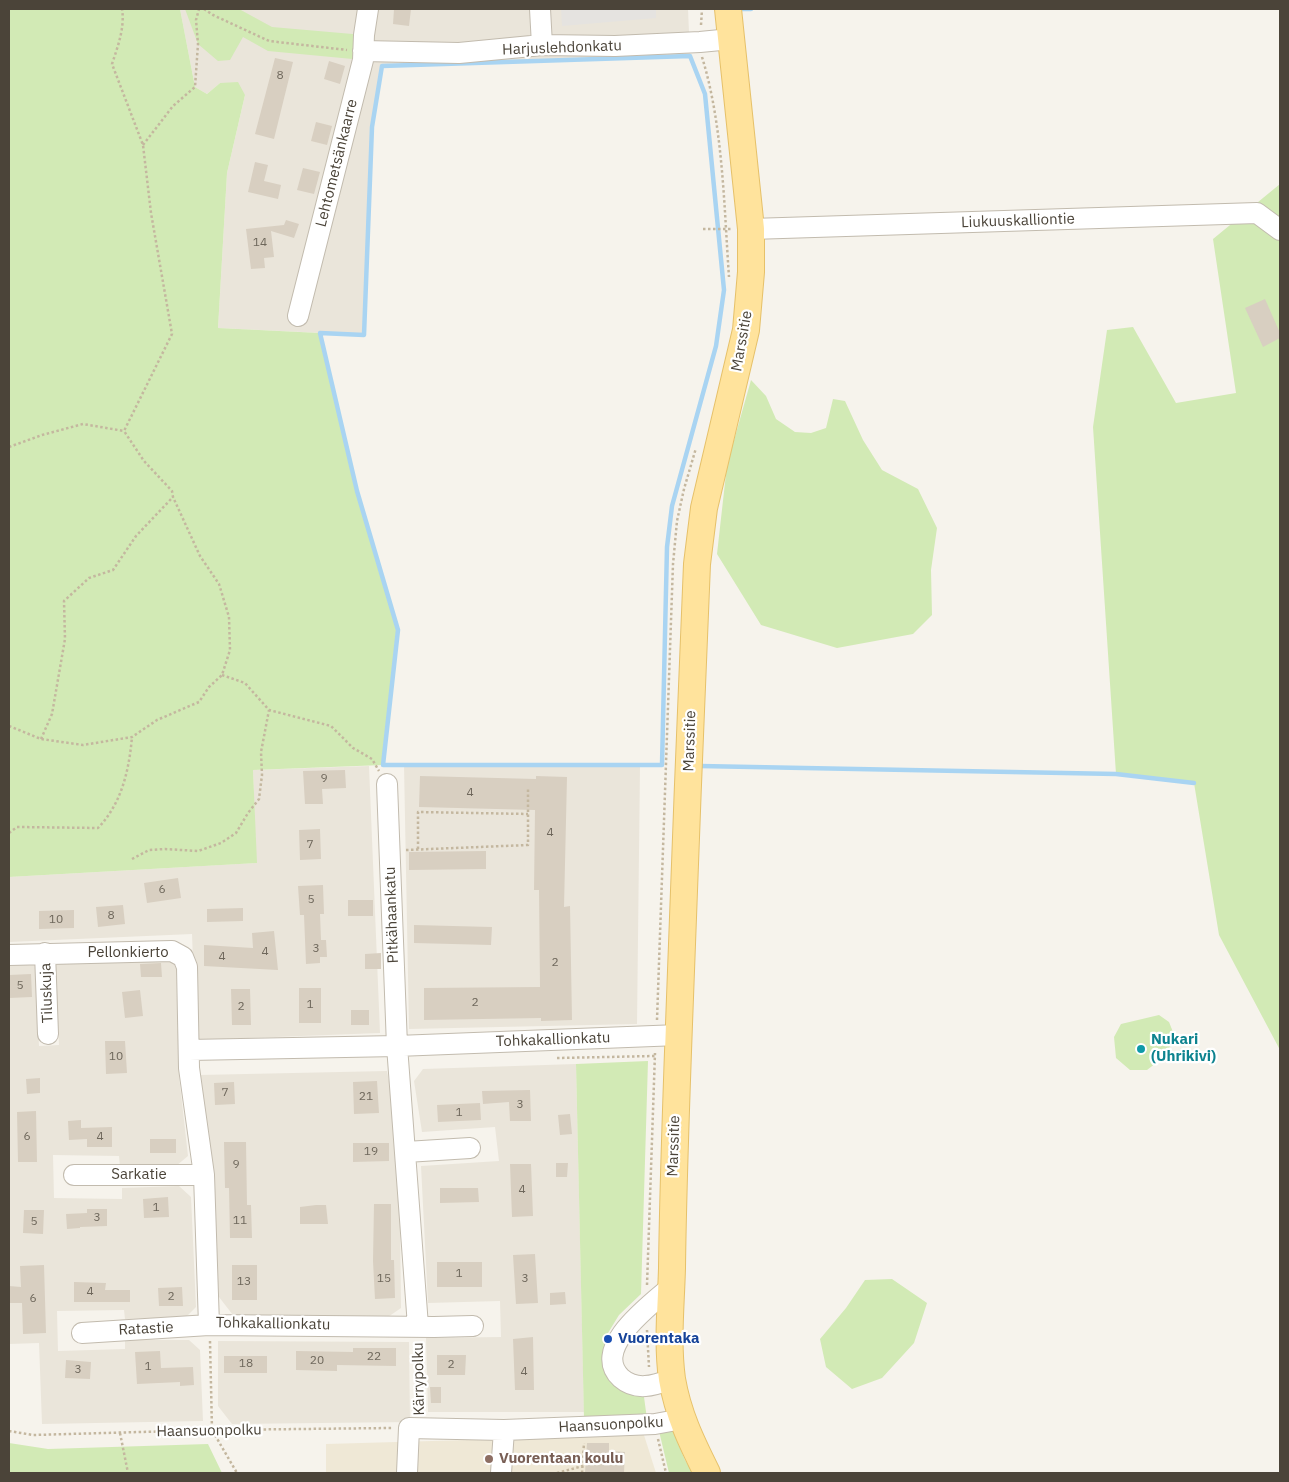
<!DOCTYPE html>
<html>
<head>
<meta charset="utf-8">
<style>
  body { margin:0 }
  #map { position:relative; width:1289px; height:1482px; overflow:hidden; background:#f6f3ec; font-family:"IBM Plex Sans",sans-serif }
  canvas { display:block }
  .frame { position:absolute; inset:0; border:10px solid #4b4439; pointer-events:none }
</style>
</head>
<body>
<div id="map">
<canvas width="1289" height="1482"></canvas>
<div class="frame"></div>
</div>
<script>
const ctx = document.querySelector('canvas').getContext('2d');
ctx.lineJoin = 'round';
function fillPath(path, color) { ctx.fillStyle = color; ctx.fill(path, 'evenodd'); }
function strokePath(path, color, width, dash) { ctx.strokeStyle = color; ctx.lineWidth = width; ctx.lineCap = dash ? 'butt' : 'round'; ctx.setLineDash(dash || []); ctx.stroke(path); }
function write(font, color, halo, rows, align = 'center') {
  ctx.font = font + ' "IBM Plex Sans",sans-serif'; ctx.lineWidth = 4.5; ctx.setLineDash([]); ctx.textBaseline = 'middle'; ctx.strokeStyle = halo; ctx.fillStyle = color; for (const [text, x, y, turn = 0] of rows) {
    ctx.save(); ctx.translate(x, y); ctx.rotate((+turn || 0) * Math.PI / 180); ctx.textAlign = isNaN(turn) ? turn : align; if (halo) ctx.strokeText(text, 0, 0); ctx.fillText(text, 0, 0); ctx.restore();
  }
}
const residential = new Path2D(`
  M180,9H688L690,56L382,66L372,127L364,335L218,328L227,173L245,95L220,83L207,94L195,87Z
  M404,765L640,766L637,1024L409,1029Z
  M369,766L380,1033L196,1040L192,934L9,942V877L256,863L253,770Z
  M168,957L176,964L179,1076L188,1156L176,1166L120,1167L119,1156L53,1155L54,1198L122,1199V1188L179,1186L191,1197L196,1307L185,1318L125,1319L124,1310L57,1311L58,1351L125,1349V1340H189L200,1350L203,1421L42,1424L39,1343L9,1344V964L35,963L39,1046L59,1045L55,962Z
  M576,1064L584,1412H428L426,1338L501,1337L500,1301L428,1303L421,1166L499,1161L495,1127L422,1132L414,1081L423,1069Z
  M387,1071L399,1132L401,1308L388,1317L236,1319L219,1297L207,1141L199,1075Z
  M218,1341L409,1342L410,1422L232,1424L218,1406Z`);
const education = new Path2D(`
  M644,1435L656,1473H326V1444Z`);
const green = new Path2D(`
  M9,9H180L195,87L207,94L220,83L238,82L245,95L227,173L218,328L320,333L357,491L398,630L383,765L253,770L257,863L9,877Z
  M185,9H239L272,27L364,35L363,60L268,51L243,37L230,60L218,61L198,44Z
  M1280,184V1050L1219,935L1194,783L1116,774L1093,427L1107,330L1133,327L1176,403L1236,393L1213,239Z
  M751,380L766,396L776,419L795,432L811,433L826,428L833,399L845,401L863,440L882,470L918,489L937,528L931,570L932,615L913,634L837,648L761,625L717,554L727,465Z
  M1159,1015L1169,1022L1175,1037L1165,1056L1147,1070H1130L1116,1058L1114,1037L1121,1024Z
  M648,1061L641,1294L619,1315L608,1333L603,1354L605,1374L619,1388L644,1397L647,1419H584L576,1064Z
  M892,1279L927,1303L914,1343L882,1378L852,1389L826,1367L820,1339L846,1308L865,1280Z
  M672,1429L685,1460L693,1473H669L659,1431Z
  M9,1443L48,1449L208,1444L222,1473H9Z`);
const parking = new Path2D(`
  M561,9H656V18L562,26Z`);
const stream = new Path2D(`
  M742,9H751
  M690,56L705,94L724,290L716,346L672,506L667,547L662,765H383L398,630L357,491L320,333L364,335L372,127L382,66Z
  M700,766L1116,774L1194,783`);
const building = new Path2D(`
  M394,9H411L409,26L393,24Z
  M275,58L293,62L274,139L255,134Z
  M329,61L345,66L340,84L324,79Z
  M316,122L332,126L327,145L311,141Z
  M255,162L268,165L264,181L281,185L278,199L248,192Z
  M303,168L320,172L314,194L297,190Z
  M286,220L299,224L294,238L271,231L274,257L264,258L265,268L251,269L246,229L284,225Z
  M1265,299L1280,333V338L1263,347L1245,308Z
  M345,770L346,788L322,789L323,804H305L303,771Z
  M420,776L536,779V776L567,777L564,907L570,906L572,1020L541,1021V1018L424,1020V988L540,987L539,890H534L535,810L419,807Z
  M320,829L321,859L300,860L299,830Z
  M486,851V869L409,870V852Z
  M178,878L181,898L147,903L144,883Z
  M323,885L324,914H320L321,940H326L327,957H320V963L306,964L304,915H300L298,886Z
  M348,900H373V916H348Z
  M123,905L125,924L98,927L96,907Z
  M243,908V921L207,922V909Z
  M74,910V928L39,929V911Z
  M414,925L492,927L491,945L414,943Z
  M274,931L278,970L204,966V945L253,948L252,933Z
  M381,953V969H365V954Z
  M161,963L162,977H141L140,964Z
  M31,974L32,997L9,998V975Z
  M299,988H321V1023H299Z
  M231,989H250L251,1025H232Z
  M140,990L143,1016L125,1018L122,992Z
  M351,1010H369V1025H351Z
  M105,1041H125L127,1073L106,1074Z
  M40,1078V1093L27,1094L26,1079Z
  M377,1081L379,1113L354,1114L353,1082Z
  M234,1082L235,1104L215,1105L214,1083Z
  M530,1090L531,1121H510L509,1102L483,1104L482,1091Z
  M480,1103L481,1120L438,1122L437,1105Z
  M36,1111L37,1162H18L17,1112Z
  M570,1114L572,1134L560,1135L558,1115Z
  M81,1120V1128L112,1127V1147H87V1139L69,1140L68,1121Z
  M150,1139H176V1153H150Z
  M224,1142H246L247,1205H251L252,1238H230L229,1188H225Z
  M353,1143H389V1161L353,1162Z
  M556,1163H568L567,1177H556Z
  M510,1164H531L533,1216L512,1217Z
  M440,1188H478L479,1202L440,1203Z
  M168,1197L169,1217L144,1218L143,1199Z
  M374,1204H391V1260H394L395,1298L375,1299L373,1261Z
  M316,1205H326L328,1224H300V1207Z
  M87,1209H107V1226L80,1227V1228L67,1229L66,1214L87,1213Z
  M24,1210H44L43,1234L23,1233Z
  M535,1254L538,1303L516,1304L513,1255Z
  M437,1262H482V1287H437Z
  M44,1265L46,1333L23,1334L22,1303H9V1286L21,1287L20,1266Z
  M232,1265H257V1300H232Z
  M74,1282L106,1283L105,1290H130V1302H74Z
  M182,1287L183,1306H159L158,1288Z
  M565,1292L566,1304L550,1305V1293Z
  M533,1337L534,1390H515L513,1339Z
  M353,1348H396V1366L337,1365V1371L296,1370V1351L353,1352Z
  M160,1351L161,1368L193,1367L194,1385L180,1386V1382L137,1384L135,1352Z
  M437,1355H466L465,1375H437Z
  M224,1356H267V1373H224Z
  M66,1360L91,1362L90,1379L65,1378Z
  M430,1387H441V1403H431Z
  M587,1443H609V1451L625,1452L624,1473H585Z`);
const path = new Path2D(`
  M204,9L213,15L269,41L347,50
  M701,25L702,9
  M702,57C723,125 724,206 729,277
  M143,145L173,106L195,87L198,44L196,20L199,9
  M703,229H732
  M9,447L42,435L83,424L124,431
  M222,675L245,683L269,710L331,726L353,748L372,759L379,771
  M9,726L41,739L83,745L132,737L157,720L199,702L209,687L222,675L230,650L229,617L219,584L200,556L173,497L172,491L144,461L124,431L172,334L151,213L143,145L112,64C118,46 125,27 122,9
  M41,739L52,714L65,639L64,601L89,578L113,570L136,536L173,497
  M9,833L17,827L98,828C122,803 129,770 132,737
  M418,849V812L528,814
  M406,850L528,845V788
  M132,859L149,850L165,849L198,851L221,843L236,833L248,813L259,799L262,775L261,752L269,710
  M657,1020L673,564L677,521L684,489L696,448
  M557,1058L655,1056
  M647,1285L655,1053
  M647,1330L649,1367
  M210,1341L212,1430L237,1473
  M418,1343L420,1412
  M9,1431L33,1435L212,1430L392,1428
  M120,1433L128,1473
  M658,1439L666,1473
  M557,1473L583,1466
  M582,1473L584,1443`);
const minor = new Path2D(`
  M540,9L542,45
  M363,51L459,53L542,45L615,46L700,42L731,39
  M751,229L1257,213L1280,230
  M298,316L363,60L364,35L368,9
  M387,784L397,1046L418,1326
  M45,953L48,1034
  M9,955L172,951L183,957L187,967L189,1068L204,1175L209,1325
  M189,1050L397,1046L679,1035
  M406,1152L470,1148
  M74,1175H204
  M671,1287C650,1305 590,1349 621,1378C637,1392 655,1385 672,1379
  M82,1333L209,1325L434,1327L473,1326
  M407,1473L409,1428L504,1430L655,1424L682,1419
  M501,1473L504,1430`);
const major = new Path2D(`
  M707,1473C691,1441 678,1414 672,1379C667,1342 671,1305 672,1268C673,1187 676,1106 679,1024C685,871 690,717 697,564L704,508L746,330L751,272V229L728,9`);
const markers = [
  [1141,1049,5,"#0f9aa8"],
  [608,1339,5,"#1a4fb4"],
  [489,1459,5,"#8d6e63"]
];
const numberNames = [
  ["8",280,76],
  ["14",260,243],
  ["9",324,779],
  ["4",470,793],
  ["4",550,833],
  ["7",310,845],
  ["6",162,890],
  ["5",311,900],
  ["8",111,916],
  ["10",56,920],
  ["3",316,949],
  ["4",265,952],
  ["4",222,957],
  ["2",555,963],
  ["5",20,986],
  ["2",475,1003],
  ["1",310,1005],
  ["2",241,1007],
  ["10",116,1057],
  ["7",225,1093],
  ["21",366,1097],
  ["3",520,1105],
  ["1",459,1113],
  ["6",27,1137],
  ["4",100,1137],
  ["19",371,1152],
  ["9",236,1165],
  ["4",522,1190],
  ["1",156,1208],
  ["3",97,1218],
  ["11",240,1221],
  ["5",34,1222],
  ["1",459,1274],
  ["15",384,1279],
  ["3",525,1279],
  ["13",244,1282],
  ["4",90,1292],
  ["2",171,1297],
  ["6",33,1299],
  ["22",374,1357],
  ["20",317,1361],
  ["18",246,1364],
  ["2",451,1365],
  ["1",148,1367],
  ["3",78,1370],
  ["4",524,1372]
];
const streetNames = [
  ["Harjuslehdonkatu",562,48,-2],
  ["Lehtometsänkaarre",337,163,-76],
  ["Liukuuskalliontie",1018,221,-2],
  ["Marssitie",742,341,-80],
  ["Marssitie",690,741,-88],
  ["Pitkähaankatu",392,915,-92],
  ["Pellonkierto",128,953],
  ["Tiluskuja",47,993,-92],
  ["Tohkakallionkatu",553,1040,-2],
  ["Marssitie",674,1146,-88],
  ["Sarkatie",139,1175],
  ["Tohkakallionkatu",273,1324,1],
  ["Ratastie",146,1329,-3],
  ["Kärrypolku",419,1379,-91],
  ["Haansuonpolku",611,1425,-3],
  ["Haansuonpolku",209,1431,-1]
];
const cultureNames = [
  ["Nukari",1151,1040],
  ["(Uhrikivi)",1151,1057]
];
const transitNames = [
  ["Vuorentaka",618,1339]
];
const educationNames = [
  ["Vuorentaan koulu",499,1459]
];
fillPath(residential, '#eae5da');
fillPath(education, '#efe8d6');
fillPath(green, '#d2eab5');
fillPath(parking, '#e5e3e0');
strokePath(stream, '#a9d4f2', 4.5);
fillPath(building, '#d8cfc1');
strokePath(minor, '#c2bbae', 22);
strokePath(major, '#e6c16a', 28);
strokePath(path, '#c4b79f', 2.5, [2.5, 2.5]);
strokePath(minor, '#fff', 20);
strokePath(major, '#ffe39c', 26);
for (const [x, y, r, color] of markers) { const dot = new Path2D(); dot.arc(x, y, r, 0, 2 * Math.PI); ctx.fillStyle = color; ctx.fill(dot); strokePath(dot, '#fff', 2); }
write('12px', '#6e675b', null, numberNames);
write('15px', '#4b4439', '#fff', streetNames);
write('bold 15px', '#0d838f', '#fff', cultureNames, 'left');
write('bold 15px', '#164399', '#fff', transitNames, 'left');
write('bold 15px', '#785e54', '#fff', educationNames, 'left');
</script>
</body>
</html>
